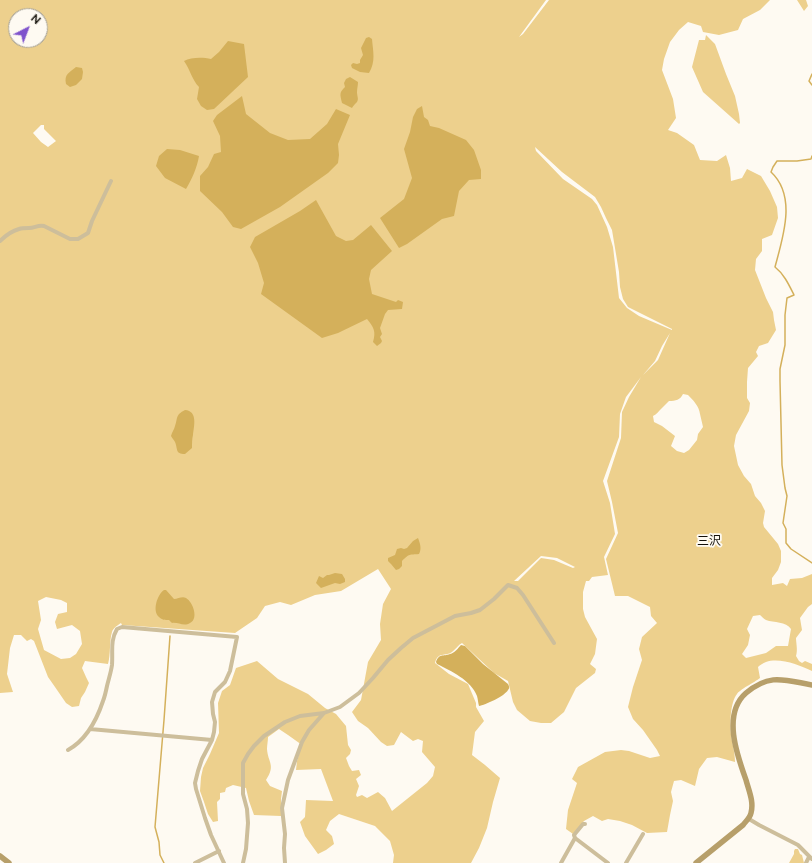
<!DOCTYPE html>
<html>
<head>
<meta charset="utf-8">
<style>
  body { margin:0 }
  #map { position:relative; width:812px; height:863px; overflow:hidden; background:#fefaf2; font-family:Raleway,sans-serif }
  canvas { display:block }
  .north { position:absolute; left:8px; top:8px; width:40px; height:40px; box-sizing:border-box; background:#fefaf2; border:1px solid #a09d95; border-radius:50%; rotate:42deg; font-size:11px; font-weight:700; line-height:16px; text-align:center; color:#14110a }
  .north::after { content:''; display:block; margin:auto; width:14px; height:18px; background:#7f53cc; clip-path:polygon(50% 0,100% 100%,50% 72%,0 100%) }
</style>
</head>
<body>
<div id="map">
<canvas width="812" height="863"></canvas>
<div class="north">N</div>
</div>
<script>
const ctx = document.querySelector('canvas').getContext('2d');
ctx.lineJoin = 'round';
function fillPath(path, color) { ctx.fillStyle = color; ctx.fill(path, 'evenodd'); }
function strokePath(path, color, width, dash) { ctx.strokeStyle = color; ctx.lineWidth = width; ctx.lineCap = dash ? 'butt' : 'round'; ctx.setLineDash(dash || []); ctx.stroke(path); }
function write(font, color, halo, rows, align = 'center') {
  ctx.font = font + ' Raleway,"Noto Sans JP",sans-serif'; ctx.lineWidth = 3.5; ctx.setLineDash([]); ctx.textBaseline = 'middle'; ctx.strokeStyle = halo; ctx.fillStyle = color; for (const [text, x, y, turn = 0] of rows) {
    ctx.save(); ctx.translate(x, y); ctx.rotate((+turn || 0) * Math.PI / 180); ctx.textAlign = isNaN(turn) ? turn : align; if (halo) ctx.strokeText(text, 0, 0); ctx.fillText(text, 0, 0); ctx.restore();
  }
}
const green = new Path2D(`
  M0,0H546L519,37L523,34L549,0H770L760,10L743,19L738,30L719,35L703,32L701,26L688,22L679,30L670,42L664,59L662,70L673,99L676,118L668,130L677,133L694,145L700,160L717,161L726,155L730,168L731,181L742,178L747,169L761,176L770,191L777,207L778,218L772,235L762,239V251L756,259L755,270L766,298L773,312L774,320L776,330L768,343L759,346L756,352L758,356L748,368L747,382V398L750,403L749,411L736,435L734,446L738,465L744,476L751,484L755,496L761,503L765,511L763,523L764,527L778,544L781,551V562L778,570L772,578V585L783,583L787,586L790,579L802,578L812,574V604L808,607L800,618L802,630L796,638C796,643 798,650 796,656L799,661L802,663L805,661L812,664V671C800,665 779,657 766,662C763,663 760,665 758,667L760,678C755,682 739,690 737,694C730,703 730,723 731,734C732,744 735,752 735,762L717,757L707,758L699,769L695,786L681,780L674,781L671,792L673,801L670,815L667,832L647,833L632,825L620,821L608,819L602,821L593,816L584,821L573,834L566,829L568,810L577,783L572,779L578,767L605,752L621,750L629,751L650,758L660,756L657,750L643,730L633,719L628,707L633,687L642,660L639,649L642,637L657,623L651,616L650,607L628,596H615L606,559L618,533L612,502L607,481L621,438L622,412L629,397L641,377L626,397L620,414L619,437L603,481L610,503L615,534L604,557L608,575L592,577L589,581H586L583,592V609L585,617L597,639L595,654L590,664L596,669L595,673L576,688L564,712L551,723H541L530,721L517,710L513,702L508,681L494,673L462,643C458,645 456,649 452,652C445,657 438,651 435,663L449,674L468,684L476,703V707L484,721L475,732L472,755L485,765L500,778L493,802L487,828L479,848L471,863H393L394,855L390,841L375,826L339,814L330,821L326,830L332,836L334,844L326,850L318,854L305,836L300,822L305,817L306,800L333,801L321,769L296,770L297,761L302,745L288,735L279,729L268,737C268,741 267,745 267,749C268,763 276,765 266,780L270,786L282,791L281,799V816L254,815L249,801L246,788L233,785L226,788L225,792L220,793V799L217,802L218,821L213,822L208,814L204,802L200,791L201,777L203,768L210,754L219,733L218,703L222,691L230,685L236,668L257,661L278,679L308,694L325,708L336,714L346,726L348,745L351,750L350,754L346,758L349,766L352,771L359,770L361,775L356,779L359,786L356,795L357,797L362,795L367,798L378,792L385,798L392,811L427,783L433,776L435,767L422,752L423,741L418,739L413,741L401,732L394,745L387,746L381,742L368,728L358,721L352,712L361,700L368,662L381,640L380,624L383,604L391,589L378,569L341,591L315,595L291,605L280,602L265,606L257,618L235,633L122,625L121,623C118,625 113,628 112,632C109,642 111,653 108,664L85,661L82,668L86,677L89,683L85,692L81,698L79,706L72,707L66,703L55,687L48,677L34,641L31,639L27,641L21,635H14L10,648L7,674L13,692L0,693ZM16,16H40V40H16ZM41,125H44V129L56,141L48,147L41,142L33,133ZM535,147L562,172L595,197L601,207L606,218L612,230L619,272L620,287L623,299L628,307L672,329V330L639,316L627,308L619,298L613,247L607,227L597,205L592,199L563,179L536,151ZM670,333L658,360L643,375L655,361L662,346ZM683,394L688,395C693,400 699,406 700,414C701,418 702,423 703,427L698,434L697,440L689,450L684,453L677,451L671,446L675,436L662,426L654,422L653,416C657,414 658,412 660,410C663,407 666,404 669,401C676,401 680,400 683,394ZM541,556L557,558L575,567L573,568L554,560L541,558L518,581H514ZM46,597L61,600L67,603V612L58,614L55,622L57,629L72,625L80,631L82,644L76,654L70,658L61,659L44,650L38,629L41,620L38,601ZM760,615C761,616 764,619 766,620C774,623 786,621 791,629L788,646H776L766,653L746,658L742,654L748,645L750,635L747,629L753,616Z
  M797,0H806L808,6L804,11Z
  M706,35L715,44L726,74L735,96L739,114L740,123L739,124L703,92L692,67L699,40H705Z
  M795,849H798L800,854L802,855L804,863H789L794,854V851Z`);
const water = new Path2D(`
  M369,37L372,39C373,52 376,61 369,73L360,72L352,68L351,65L353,63L357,64L360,63V60L363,55L361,48L366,38Z
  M228,41L244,44L248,77L214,109L207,110L201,106L197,99L199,87C192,80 190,69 184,61C191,57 203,57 211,59L219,52Z
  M76,67L82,68L83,72L82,79L76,85L70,87L66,84C64,74 69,73 76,67Z
  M350,77L358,82C358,85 357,89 357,92C357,96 359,99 357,102C355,104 353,106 352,108L342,103C340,94 339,93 345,87L344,83L346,79Z
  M242,96L246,114L270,133L288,140L310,139L327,124L336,109L350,115L338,144L339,155L338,163L328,173L280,207L241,229L233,227L222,212L200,191V176L208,167L214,154L221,152L220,136L213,121L217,115Z
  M422,106L424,117L428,120L430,126L439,128L466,140L474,150L481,170V179L469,180L459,191L454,216L442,219L407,244L399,248L380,218L404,199L412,178L404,149L410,132L413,117L417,109Z
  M167,149L180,150L199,156C197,168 192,179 186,189L165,178L156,166L159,156Z
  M316,200L336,236L346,241L353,240L371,225L392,251L371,270L369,279L372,294L396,302L398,300L403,302L402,309L388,310L385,314L380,328L382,334L380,337L382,341L381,343L377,346L373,342C376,331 374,328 367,319L338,333L322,338L261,294L264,283L258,263L250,247L255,237L300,211Z
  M185,410C198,411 194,426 193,435C192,439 192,443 192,448L185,454C175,454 178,449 175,442C174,440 172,438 171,436C172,432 174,430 175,426C178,418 175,415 185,410Z
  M418,538C420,543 422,549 419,554C409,555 410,553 402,561V566L399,569L396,570L391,564L388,561V558L395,555L397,549L401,548L404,549L407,548L413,541Z
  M335,573L342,574L345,579V582L340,584L335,583L321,588L316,583L319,576L323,578L327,575H329Z
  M164,590H166L174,599C178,599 182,596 186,598C193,602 199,619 190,623C184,627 178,622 172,623L169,620C165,620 162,620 159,617C152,611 157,595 164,590Z
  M461,645L465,646L483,664L508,684C509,686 510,688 508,690C505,696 485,705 479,706C478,703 478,699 477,696C471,680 451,671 437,664L436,662C439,653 443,657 450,654C455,653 458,648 461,645Z`);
const stream = new Path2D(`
  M812,74L809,81L812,85
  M812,156L811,159L797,161H777L773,167L771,172C797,196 783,237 775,267C784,274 789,285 794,295L787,298L785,315V345L780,369V381L782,465L785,488L787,496L783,523L786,529V543L791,549L812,563
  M164,863L160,855L159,842L155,827L164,720L170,636`);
const street = new Path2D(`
  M0,241C5,236 12,231 19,229C22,228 25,228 29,228C35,228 37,225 44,226L70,239H78L88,233L92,221L111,181
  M90,729L212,740
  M68,750C86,740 97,719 103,701C105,696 106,691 107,686C109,678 111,672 112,665C113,651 110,641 117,629L122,627L237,637L230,671L225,682L215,692L212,702L213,714L215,722L214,732L212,740L202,759L198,771L195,783L196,789L205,818L211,835L224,863
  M749,819L759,825L798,845L812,859
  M575,838L608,863
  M195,863L219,851
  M243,863L246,849L248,823L247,809L243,794V763L248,754L254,746L264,736L285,722L300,716L324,713L340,707L359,693L373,678L388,660L401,648L413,638L455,616L471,613L480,610L494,599L508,585L517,588L523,595L554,643
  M285,863L284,848L285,834L282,808L288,780L302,742L309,730L324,713
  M561,863L575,838L574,835L583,824H585
  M626,863L643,834
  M806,863L809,857`);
const secondary = new Path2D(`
  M0,856L9,863
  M696,863L743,825C746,821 750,818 751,813C754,802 749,791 746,780C737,755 722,714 746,693C770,673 784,680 812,685`);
const quarterNames = [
  ["三沢",709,541]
];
fillPath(green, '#edd08d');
fillPath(water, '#d4b05b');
strokePath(stream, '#d4b05b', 1.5);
strokePath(street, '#cdbe9b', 4);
strokePath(secondary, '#b79f6a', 5.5);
write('12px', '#14110a', '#fefaf2', quarterNames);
</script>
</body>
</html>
